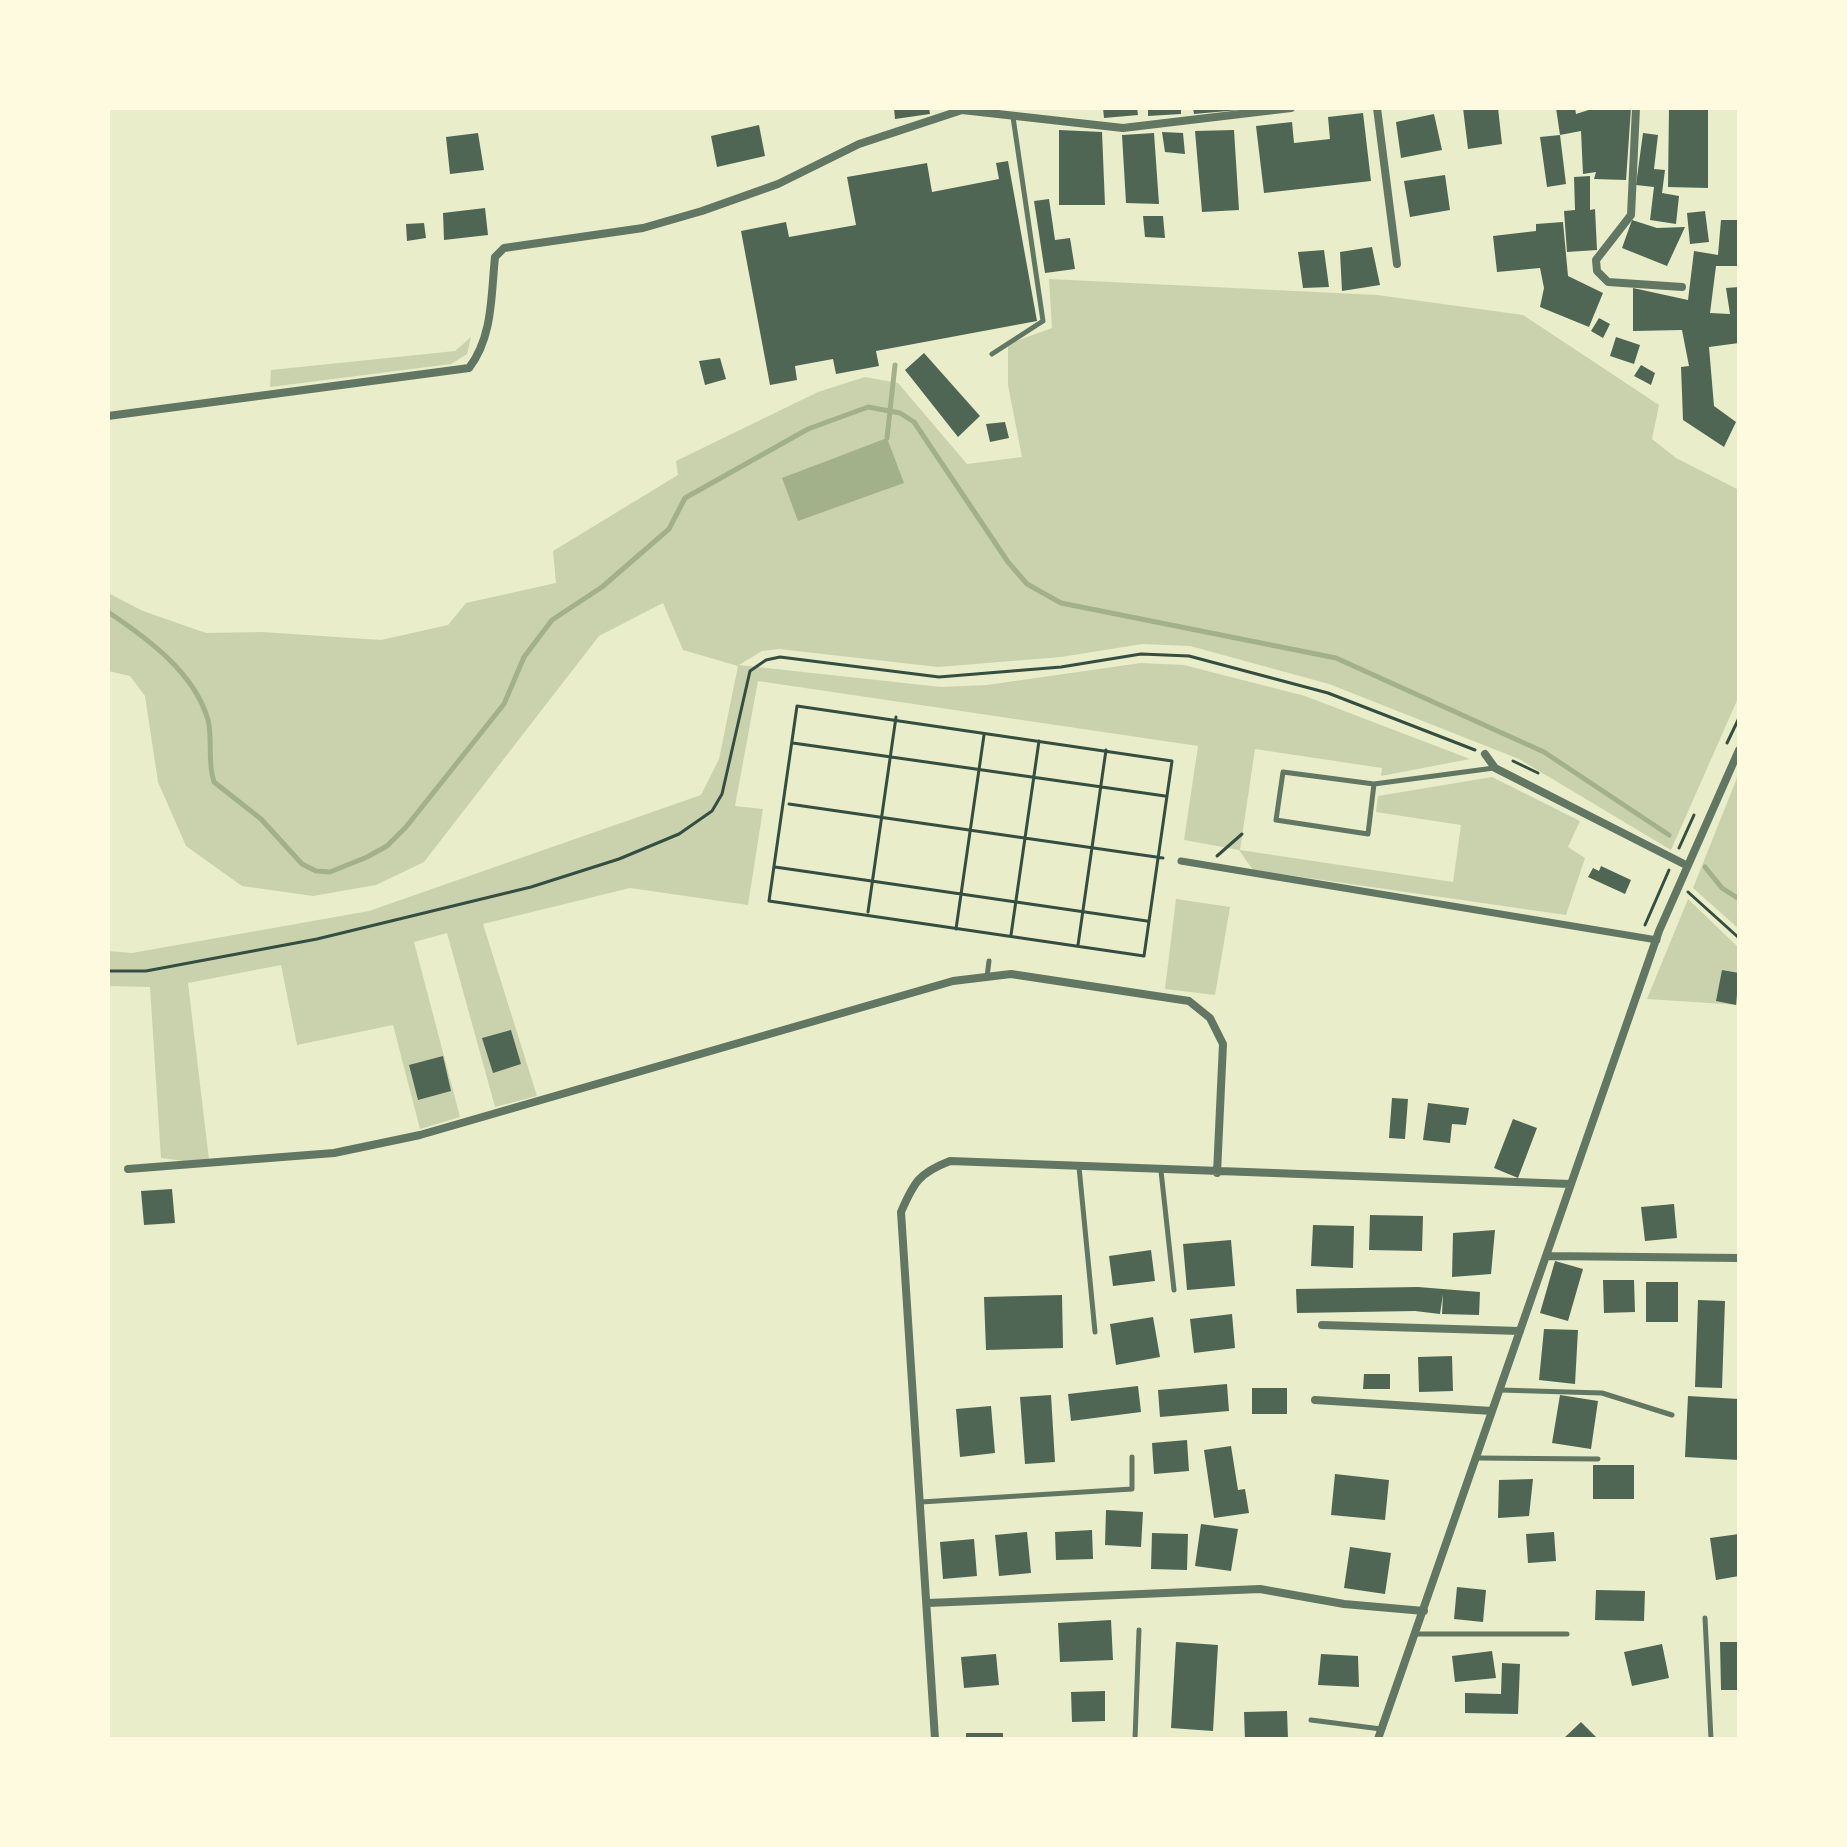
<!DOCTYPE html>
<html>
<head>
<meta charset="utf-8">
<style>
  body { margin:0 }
  #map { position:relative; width:1847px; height:1847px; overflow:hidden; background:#e9edc9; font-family:"Roboto Condensed",sans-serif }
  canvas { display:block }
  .frame { position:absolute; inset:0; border:110px solid #fefae0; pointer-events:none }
</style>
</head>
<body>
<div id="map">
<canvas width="1847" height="1847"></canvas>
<div class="frame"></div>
</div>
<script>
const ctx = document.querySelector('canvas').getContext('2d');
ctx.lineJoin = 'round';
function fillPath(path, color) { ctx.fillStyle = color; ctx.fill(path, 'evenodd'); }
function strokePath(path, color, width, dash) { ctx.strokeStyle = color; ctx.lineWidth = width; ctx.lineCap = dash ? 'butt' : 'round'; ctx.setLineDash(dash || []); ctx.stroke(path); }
const green = new Path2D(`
  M1049,279L1377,295L1523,315L1659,405L1652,439L1676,458L1739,490V696L1671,850L1519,759L1329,684L1190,646L1142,644L1061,657L938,667L779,649L762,651L739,665L941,687L987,685L1141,663L1184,665L1305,696L1470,759L1381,776L1382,768L1255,749L1240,850L1453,882L1461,825L1376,812L1378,796L1492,777L1580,821L1568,847L1585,858L1566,915L1253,870L1239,850L1184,840L1198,746L758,681L735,806L763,809L748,905L630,888L483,924L537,1096L495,1107L447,933L414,942L460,1117L420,1129L393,1025L297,1045L281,965L188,983L209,1160L192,1162L161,1158L150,987L108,986V951L132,953L369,911L701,795L719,759L738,666L683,650L663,603L599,636L424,862L376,885L313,896L242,886L186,846L158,782L145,696L130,676L108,671V593L143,611L206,633L262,632L381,640L448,625L466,603L556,583L553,551L678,475L676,461L818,392L865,377L898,383L967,464L1022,457L1008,385V344L1052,328Z
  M471,337L467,354L451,364L270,387L271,370L455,351Z
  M1739,773V929L1693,888Z
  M1176,899L1230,907L1215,995L1165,989Z
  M1688,899L1739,948V1005L1647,999Z`);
const water = new Path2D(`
  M887,438L904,483L798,521L782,478Z`);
const stream = new Path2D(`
  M887,438L895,365
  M108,612C147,638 195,673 208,720C213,740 207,762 214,782L261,819L302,864L316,871L330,872L367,857L387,846L406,827L504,704L524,657L552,620L602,587L669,529L685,498L808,429L868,407L900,413L914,422L1008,562L1027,584L1061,603L1336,658L1544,752L1669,835
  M1705,867L1722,888L1739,899`);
const building = new Path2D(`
  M894,108H929L930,114L895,119Z
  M1103,108H1137L1138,115L1104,118Z
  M1148,108H1181V114L1148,116Z
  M1193,108H1239V110L1194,114Z
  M1463,108H1498L1502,144L1468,149Z
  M1556,108H1575L1576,114L1595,108H1631L1626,180L1594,179L1596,172L1583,174L1581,131L1560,135L1566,184L1547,187L1540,137L1560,135Z
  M1669,108H1708V188L1668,187Z
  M1363,113L1371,181L1264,193L1256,126L1292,122L1294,143L1330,139L1328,117Z
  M1434,114L1442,150L1401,158L1396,122Z
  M759,125L765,156L717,167L711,136Z
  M1059,130L1102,132L1105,205H1059Z
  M1234,130L1239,210L1202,212L1195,131Z
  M1162,132L1183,133L1185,154L1165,152Z
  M478,133L484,170L450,174L446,137Z
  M1154,133L1159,204L1126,203L1122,135Z
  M1643,133L1658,135L1654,169L1665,170L1662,193L1679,196L1676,224L1650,220L1654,187L1636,185Z
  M1008,161L1037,321L876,351L879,366L836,374L833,359L795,366L797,380L770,385L741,231L786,222L789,237L856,225L847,177L927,163L932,192L999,179L996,163Z
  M1445,175L1450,210L1410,217L1404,181Z
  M1590,176V210L1595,209L1597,250L1567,252L1564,211L1575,210L1574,177Z
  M1049,199L1055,240L1070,238L1075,269L1045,273L1034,201Z
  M485,208L488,235L444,240L443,213Z
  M1705,211L1709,242L1690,244L1687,213Z
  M1143,216H1163L1165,238L1145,237Z
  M1632,220L1657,228L1685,227L1667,266L1622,248Z
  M1721,220H1739V266H1716L1710,313L1730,314L1726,288L1739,287V343L1709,347L1714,406L1736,422L1724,447L1683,420L1681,367L1689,366L1682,330L1633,331V288L1688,300L1694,251L1718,255Z
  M1563,222L1568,276L1603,293L1589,327L1540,307L1544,288L1540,268L1497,272L1493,236L1536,231V224Z
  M424,223L426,238L407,241L406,224Z
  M1372,247L1380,285L1342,291L1340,252Z
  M1324,250L1329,287L1303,288L1298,252Z
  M1599,318L1610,324L1603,338L1591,331Z
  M1616,337L1640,345L1634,364L1610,356Z
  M924,353L980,416L958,437L905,370Z
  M720,358L726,379L705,385L699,361Z
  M1641,365L1655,373L1651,385L1634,376Z
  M1005,422L1009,438L990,442L986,424Z
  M1601,866L1631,880L1625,894L1588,877L1593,868L1599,871Z
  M1722,970L1739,973L1736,1005L1716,1001Z
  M511,1030L521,1064L493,1073L482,1038Z
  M443,1056L451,1091L418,1100L409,1065Z
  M1392,1098L1408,1099L1405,1139L1389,1138Z
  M1428,1103L1469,1108L1466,1125L1452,1124L1450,1143L1423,1140Z
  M1513,1119L1537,1128L1518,1178L1494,1168Z
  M172,1189L175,1223L144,1225L141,1191Z
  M1674,1204L1677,1238L1645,1241L1641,1207Z
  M1370,1215L1423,1216L1422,1251L1369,1250Z
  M1313,1225L1354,1226L1353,1268L1311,1266Z
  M1495,1230L1491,1274L1452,1277L1453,1233Z
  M1231,1240L1235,1286L1187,1290L1183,1244Z
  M1151,1250L1155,1281L1113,1286L1109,1256Z
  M1555,1261L1583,1269L1568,1321L1540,1313Z
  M1603,1280H1634L1635,1312L1604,1313Z
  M1646,1282H1678V1322H1646Z
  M1418,1287L1480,1292L1479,1315L1442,1314L1443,1294L1440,1314L1415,1311L1297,1313L1296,1289Z
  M1062,1295L1063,1348L986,1350L984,1297Z
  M1698,1300L1725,1301L1722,1388L1695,1387Z
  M1232,1314L1235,1348L1194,1353L1190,1319Z
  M1153,1317L1160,1357L1116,1365L1110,1324Z
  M1544,1329L1578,1330L1575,1384L1539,1380Z
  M1452,1356L1453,1391L1419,1392L1418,1357Z
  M1364,1374H1390V1389H1363Z
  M1227,1384L1229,1411L1160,1417L1158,1390Z
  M1138,1386L1141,1412L1071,1421L1068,1394Z
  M1252,1388H1287V1414H1252Z
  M1051,1395L1055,1462L1025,1464L1020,1397Z
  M1560,1395L1598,1401L1591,1449L1552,1443Z
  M1688,1396L1739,1399V1460L1685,1457Z
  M991,1406L995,1453L960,1457L956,1409Z
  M1187,1440L1189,1471L1154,1474L1152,1443Z
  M1231,1446L1238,1490L1245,1489L1249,1513L1214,1518L1204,1450Z
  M1593,1465H1634V1499H1593Z
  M1335,1474L1389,1480L1385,1520L1331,1515Z
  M1533,1479L1529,1516L1498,1518L1499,1480Z
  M1106,1510L1143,1512L1141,1547L1105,1545Z
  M1201,1524L1238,1529L1231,1571L1195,1566Z
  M1092,1530L1093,1559L1056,1560L1055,1532Z
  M1027,1532L1031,1573L999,1576L995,1535Z
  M1554,1532L1556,1561L1528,1563L1526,1534Z
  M1152,1533L1188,1534L1187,1570L1151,1569Z
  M1739,1534V1576L1716,1580L1710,1538Z
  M974,1539L977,1576L943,1579L940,1542Z
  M1350,1547L1391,1553L1385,1594L1344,1588Z
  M1457,1587L1486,1590L1483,1622L1454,1619Z
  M1596,1590L1645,1591L1644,1621L1595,1620Z
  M1111,1620L1113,1660L1060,1662L1058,1623Z
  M1176,1642L1218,1645L1213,1731L1171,1728Z
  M1720,1642H1739V1690H1721Z
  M1662,1644L1669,1678L1632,1686L1624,1652Z
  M1492,1651L1496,1678L1455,1682L1452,1656Z
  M996,1654L999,1685L964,1688L961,1657Z
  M1321,1654L1358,1656L1359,1687L1318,1685Z
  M1502,1663L1520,1664L1518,1714L1465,1713V1693L1501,1694Z
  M1105,1691V1721L1072,1722L1071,1692Z
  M1287,1711L1288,1739H1245L1244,1712Z
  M1581,1722L1598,1739H1563Z
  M966,1733H1003V1739H966Z`);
const path = new Path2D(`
  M797,706L1172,761L1144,956L769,901Z
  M793,743L1165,796
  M1727,743L1739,718
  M1513,761L1538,773
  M789,804L1163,858
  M1679,848L1694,815
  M1217,856L1242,834
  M775,867L1147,921
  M1688,892L1739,938
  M868,912L896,717
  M1645,925L1669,870
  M956,929L984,735
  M1011,935L1039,741
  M1078,945L1106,750
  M108,971H146L317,939L531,887L619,859L679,834L712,811L722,794L750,671L766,660L780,657L939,677L1061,667L1141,654L1189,656L1328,693L1475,750`);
const service = new Path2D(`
  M992,354L1043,321L1013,117
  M1374,784L1368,834L1276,820L1283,772L1374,784L1494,768
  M987,977L989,961
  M1079,1167L1095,1332
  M1161,1171L1174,1290
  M1500,1390L1602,1393L1672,1415
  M1476,1458L1598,1459
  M921,1502L1132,1489V1457
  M1705,1618L1711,1739
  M1414,1634H1567
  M1311,1720L1381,1729
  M1135,1739L1139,1630`);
const pedestrian = new Path2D(`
  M1181,861L1657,940`);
const minor = new Path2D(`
  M1377,108L1397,264
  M1636,108L1631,215L1596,260L1597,271L1608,282L1682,287
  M108,416L469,368C493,337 491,295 495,257L504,248L643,228L702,211L778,184L859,144L962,110L1123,128L1291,108
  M1485,754L1495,768L1686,865
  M128,1169L334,1153L420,1135L953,981L1011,974L1189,1001L1210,1018L1223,1044L1217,1173
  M1546,1256L1739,1258
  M1322,1325L1520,1331
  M1315,1400L1492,1411
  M928,1603L1260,1589L1344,1604L1424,1611
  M935,1739L901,1212C914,1182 919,1173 950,1161L1570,1184
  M1378,1739L1659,931L1739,750`);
fillPath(green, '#cad2ad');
fillPath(water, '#a3b18a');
strokePath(stream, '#a3b18a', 5);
fillPath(building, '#4f6655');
strokePath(path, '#344e41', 3);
strokePath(service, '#617663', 5);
strokePath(pedestrian, '#617663', 7);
strokePath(minor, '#617663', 8);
</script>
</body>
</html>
